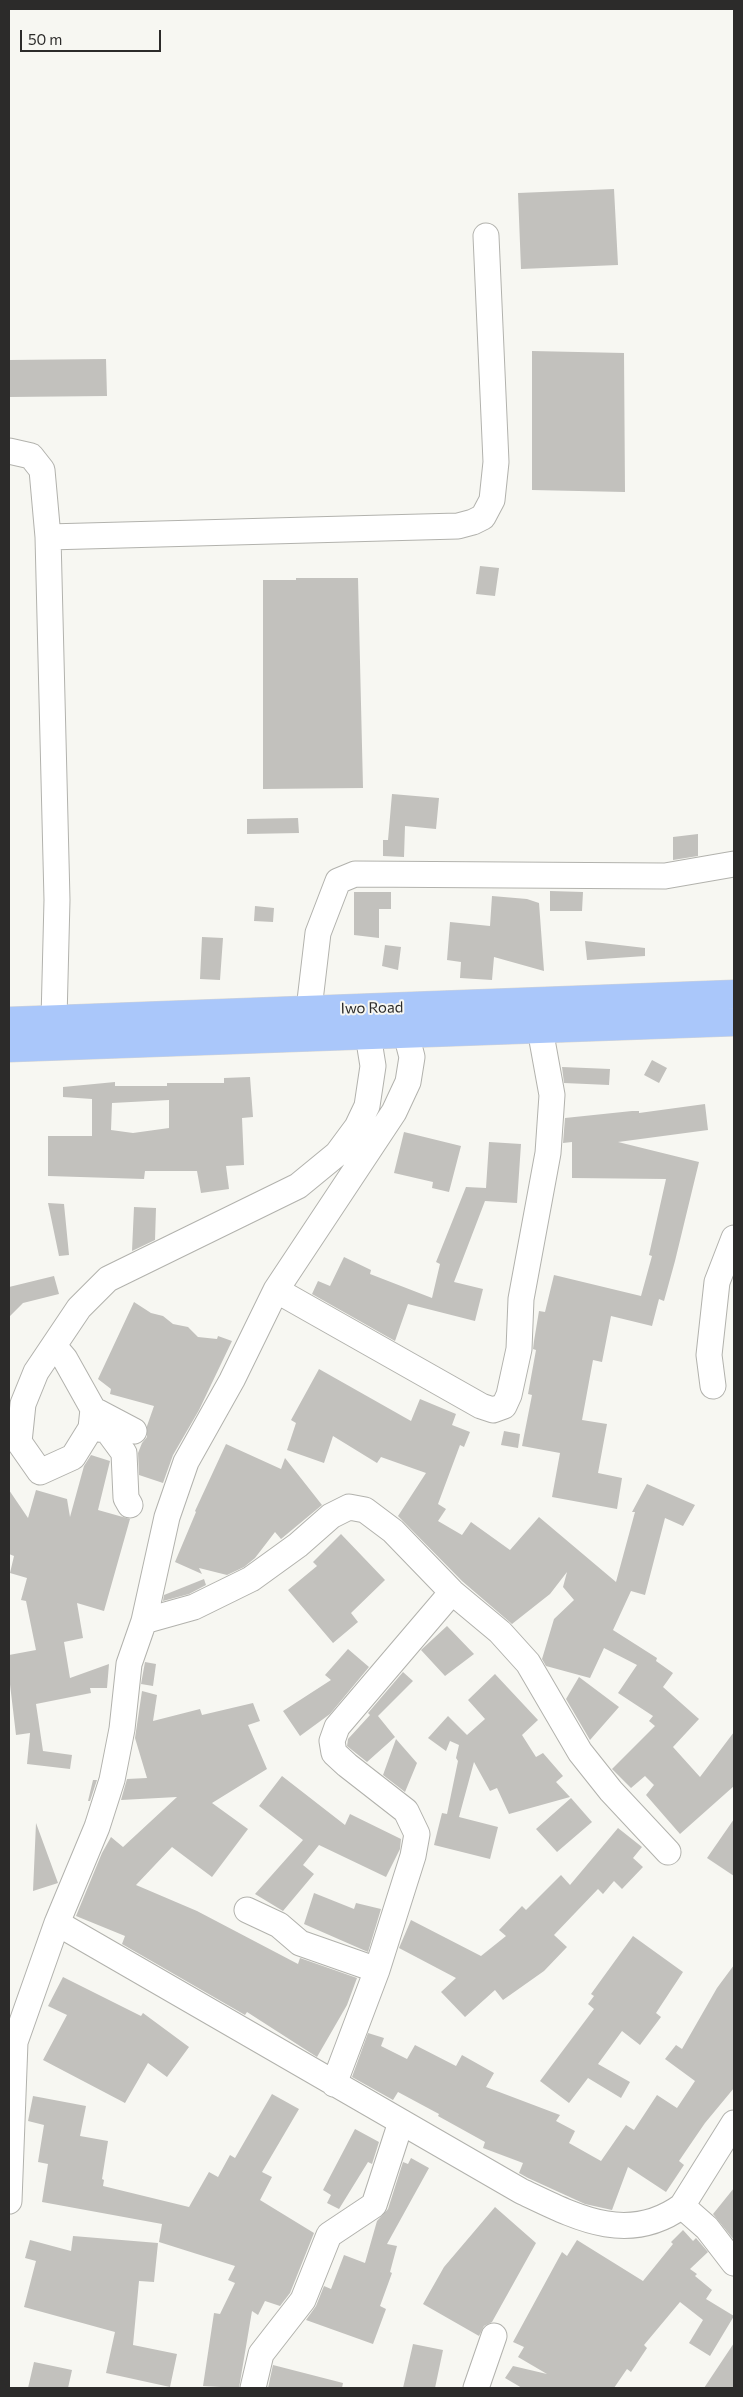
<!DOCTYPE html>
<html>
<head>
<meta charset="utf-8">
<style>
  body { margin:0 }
  #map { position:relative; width:743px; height:2397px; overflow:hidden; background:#f7f7f2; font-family:Commissioner,sans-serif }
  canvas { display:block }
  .frame { position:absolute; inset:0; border:10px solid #2c2b2a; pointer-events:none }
  .scale { position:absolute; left:20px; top:30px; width:141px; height:22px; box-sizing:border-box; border:2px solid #2c2b2a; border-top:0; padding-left:6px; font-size:15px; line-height:18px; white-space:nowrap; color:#2c2b2a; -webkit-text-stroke:4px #f7f7f2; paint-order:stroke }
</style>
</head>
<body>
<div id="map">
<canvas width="743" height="2397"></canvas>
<div class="frame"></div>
<div class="scale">50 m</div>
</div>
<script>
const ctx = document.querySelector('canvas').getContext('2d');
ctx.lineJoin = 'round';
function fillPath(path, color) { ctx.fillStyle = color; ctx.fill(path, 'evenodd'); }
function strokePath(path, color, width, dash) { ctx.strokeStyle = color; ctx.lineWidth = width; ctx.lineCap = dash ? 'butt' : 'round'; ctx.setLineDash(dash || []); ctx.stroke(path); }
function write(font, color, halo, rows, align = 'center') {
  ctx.font = font + ' Commissioner,sans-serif'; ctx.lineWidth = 4; ctx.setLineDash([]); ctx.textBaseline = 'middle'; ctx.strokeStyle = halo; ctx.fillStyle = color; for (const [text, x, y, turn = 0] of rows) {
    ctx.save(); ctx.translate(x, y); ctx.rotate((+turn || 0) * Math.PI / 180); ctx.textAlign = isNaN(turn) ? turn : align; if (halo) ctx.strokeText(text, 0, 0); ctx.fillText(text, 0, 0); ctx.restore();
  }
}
const building = new Path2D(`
  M614,189L618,265L521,269L518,193Z
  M532,351L624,353L625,492L532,490Z
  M106,359L107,396L9,397V360Z
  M480,566L499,568L495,596L476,594Z
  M296,578H358L363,788L263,789V580H296Z
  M392,794L439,798L436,829L405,826L404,857L383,856V840H388Z
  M298,818L299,833L247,834V819Z
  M698,834V856L673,860V837Z
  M550,891L583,892L582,911H550Z
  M354,892H391V909H379V938L354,935Z
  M492,896L527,899L539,903L544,971L494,957L492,980L460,978L461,962L447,960L450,922L490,926Z
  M255,906L274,908L273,922L254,921Z
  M202,937L223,938L220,980L200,979Z
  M585,941L645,948V956L587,960Z
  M385,945L401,947L398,970L382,966Z
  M652,1060L667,1068L659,1083L644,1075Z
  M562,1067L610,1069L609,1085L564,1083Z
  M250,1077L253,1117L242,1118L244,1165L226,1166L229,1189L201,1193L197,1171H145L144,1179L48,1176V1136H92V1099L63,1097V1087L115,1082V1086H167V1083H224V1078ZM169,1100V1128L133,1133L111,1130L112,1103Z
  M705,1104L708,1130L618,1142L699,1162L675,1261L664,1301L659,1299L652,1326L611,1316L602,1362L593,1360L582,1420L607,1424L598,1473L622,1478L617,1509L552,1497L560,1453L522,1446L532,1395L528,1394L536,1350L533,1349L534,1341L539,1311L545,1312L554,1275L641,1296L652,1256L649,1255L666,1179L572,1178V1142L563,1143L565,1118L632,1111H639V1113Z
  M404,1132L461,1146L449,1192L432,1188L433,1182L394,1173Z
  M489,1142L521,1144L517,1203L485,1201L454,1282L483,1289L475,1321L408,1304L395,1341L312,1294L318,1281L330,1286L344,1257L371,1270L370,1274L432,1298L440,1264L436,1262L466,1187L486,1188Z
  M48,1203L64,1204L69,1255L59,1256Z
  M134,1207L156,1208L155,1240L132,1251Z
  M54,1276L59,1294L23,1303L9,1317V1287Z
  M134,1302L151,1313L163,1316L173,1324L188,1327L198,1337L217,1339L218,1336L232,1341L199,1410L173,1455L163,1483L139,1475L138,1453L142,1443L147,1437V1426L154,1406L110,1394L111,1389L98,1379Z
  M319,1369L411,1421L420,1399L456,1414L452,1425L470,1432L464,1447L460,1445L438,1504L446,1509L438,1521L462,1535L471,1522L510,1550L539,1517L616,1582L635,1512H632L647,1484L695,1505L683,1526L665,1518L645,1595L631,1591L613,1630L657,1658L656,1661L673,1673L663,1687L699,1719L673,1747L700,1777L734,1732V1786L680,1834L646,1795L654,1785L645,1776L631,1788L612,1769L655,1726L649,1721L653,1716L618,1693L637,1665L604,1648L590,1678L546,1666L542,1659L554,1619L574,1600L563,1587L567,1572L550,1594L512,1624L462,1581L398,1516L426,1473L381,1457L377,1463L333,1436L324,1463L287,1450L296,1423L291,1420Z
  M504,1431L520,1434L518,1448L501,1445Z
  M226,1444L281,1469L285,1458L322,1505L281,1539L275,1532L255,1558L244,1567L227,1575L199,1568L202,1574L175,1562L196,1512L195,1511Z
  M91,1455L110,1461L98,1510L130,1519L104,1611L77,1603L83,1638L64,1642L70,1678L109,1664L107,1688H90L91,1693L36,1704L43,1751L72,1755L70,1769L27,1764L30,1733L16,1735L9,1676V1655L36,1650L26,1601L21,1600L27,1578L10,1573L14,1556L9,1554V1490L28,1518L36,1490L67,1499L70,1517L84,1466Z
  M341,1534L385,1580L351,1613L358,1622L333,1643L288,1590L317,1566L313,1562Z
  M204,1579L206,1585L189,1594L163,1601L164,1595Z
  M447,1626L474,1654L445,1676L421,1650Z
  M348,1649L369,1667L330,1714L300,1736L283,1711L331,1680L325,1675Z
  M145,1662L156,1664L153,1686L141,1684Z
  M403,1672L413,1681L378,1716L395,1737L367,1762L347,1746L348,1739L370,1715L368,1713Z
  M495,1674L538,1720L522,1735L536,1757L543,1753L563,1776L556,1782L570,1797L509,1814L497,1788L490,1791L474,1762L459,1817L498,1827L490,1859L434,1845L442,1813L447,1814L458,1761L456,1758L459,1745L450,1741L446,1751L428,1738L448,1716L467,1735L485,1719L468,1700Z
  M579,1677L619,1707L590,1740L566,1699Z
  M142,1691L157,1695L153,1721L200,1709L202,1715L253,1703L260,1721L248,1725L267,1769L212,1803L248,1829L212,1877L172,1847L136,1885L197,1911L298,1964L300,1958L357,1978L347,2005L317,2057L247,2012L245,2015L122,1944L125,1936L76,1916L102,1853L111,1837L123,1847L177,1797L121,1800L127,1779L147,1778L135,1738Z
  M396,1739L417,1763L405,1792L383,1775Z
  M282,1776L345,1825L350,1814L401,1839L400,1849L386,1877L319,1845L303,1865L314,1874L283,1911L255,1894L303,1840L259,1806Z
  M93,1780H97L90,1801H88Z
  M571,1798L592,1822L557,1852L536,1829Z
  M734,1819V1876L707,1858Z
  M36,1823L58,1883L33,1891Z
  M618,1828L642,1847L633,1858L643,1867L622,1889L614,1881L603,1894L598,1889L554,1935L567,1947L544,1971L503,2000L495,1990L465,2017L441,1992L456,1978L399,1948L411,1920L481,1956L506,1936L499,1930L522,1906L526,1910L561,1875L570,1885Z
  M314,1893L354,1909L356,1903L381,1909L368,1952L304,1924Z
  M633,1936L683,1972L656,2013L661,2017L640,2045L622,2031L598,2064L630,2082L621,2098L588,2078L569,2103L540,2081L594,2009L588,2004L594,1996L591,1994Z
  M734,1965V2088L705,2123L679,2161L684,2165L666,2192L628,2167L612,2210L585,2204L528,2178L519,2173L523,2163L483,2148L485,2142L438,2116L439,2114L398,2092L393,2100L352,2077L368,2033L384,2038L381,2046L407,2059L415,2045L456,2066L462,2055L494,2073L486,2087L560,2115L556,2121L575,2131L569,2143L601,2161L626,2125L634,2130L657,2095L677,2108L695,2081L665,2059L676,2045L682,2049L717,1988Z
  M63,1977L141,2016L143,2013L189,2047L167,2077L148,2063L125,2103L43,2060L67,2015L48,2006Z
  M272,2094L299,2109L262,2172L272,2177L260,2200L314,2233L290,2293L280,2306L265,2301L258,2315L252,2311L239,2388L203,2386L214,2313L220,2314L235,2283L228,2280L235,2266L159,2242L162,2224L42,2202L48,2164L38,2162L44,2125L28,2121L33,2096L86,2106L80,2136L108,2141L102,2179L104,2180L103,2186L189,2207L209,2172L218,2177L230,2155L235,2158Z
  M355,2129L379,2142L372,2164L368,2162L339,2209L327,2203L331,2195L323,2190Z
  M411,2158L429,2168L387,2244L397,2246L390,2272L392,2273L380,2306L386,2309L373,2344L306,2320L316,2306L324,2286L331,2289L344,2255L365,2263L377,2221L388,2209L403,2162L408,2164Z
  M734,2188V2240L713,2214Z
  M495,2207L536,2243L492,2322L484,2326L479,2336L423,2304L444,2267Z
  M683,2230L693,2241L696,2238L708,2252L690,2269L697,2274L695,2276L712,2290L706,2299L734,2316L710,2356L689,2343L703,2320L680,2302L644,2345L647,2348L631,2372L627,2369L614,2388H522L505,2378L513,2366L547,2374L518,2357L524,2347L513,2342L562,2252L567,2256L577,2240L643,2281L673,2244L671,2242Z
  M73,2236L158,2243L154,2282L139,2281L133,2345L177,2354L170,2387L106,2373L115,2332L24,2307L36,2261L25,2258L30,2240L71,2251Z
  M734,2343V2388H704Z
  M413,2344L443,2350L435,2388H403Z
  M34,2362L72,2370L68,2388H28Z
  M273,2365L343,2383L342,2388H268Z`);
const minor = new Path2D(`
  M9,451L31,456L42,470L48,537L57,900L54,1019
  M48,537L458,526L473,522L483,517L492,500L496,462L486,236
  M309,1009L318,933L338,881L355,874L665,876L734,864
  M276,1290L481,1406L493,1410L504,1406L509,1395L519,1349L521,1299L548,1153L552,1095L540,1029
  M54,1346L65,1359L93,1409L91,1428L73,1457L40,1472L19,1442L23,1404L36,1372L79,1308L108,1279L298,1186L337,1154L357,1127L367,1106L373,1066L368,1035
  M713,1386L709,1355L717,1282L734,1238
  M98,1412L134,1431
  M91,1428L107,1430L124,1453L126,1498L130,1505
  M144,1621L194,1607L251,1579L298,1545L331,1516L349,1507L365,1510L393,1531L452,1592L500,1632L528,1663L580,1752L611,1791L668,1852
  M247,1910L279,1925L300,1943L377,1970
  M57,1923L521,2191C574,2216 627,2246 682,2206L734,2123
  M334,2084L377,1970L413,1856L417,1834L406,1811L347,1765L334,1753L332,1741L337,1727L452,1592
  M9,2201L15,2042L57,1923L97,1827L112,1780L122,1729L129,1664L144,1621L167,1517L186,1462L232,1380L276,1290L394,1112L408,1082L412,1057L406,1034
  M682,2206L707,2228L734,2263
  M253,2388L261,2354L303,2300L329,2235L374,2205L401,2122
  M476,2388L494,2336`);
const major = new Path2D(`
  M9,1021L734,994
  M9,1048L734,1022`);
const streetNames = [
  ["Iwo Road",372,1008,-1]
];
fillPath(building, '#c2c1bd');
strokePath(minor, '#b2b2ad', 27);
strokePath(major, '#d5d5d4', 29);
strokePath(minor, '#fff', 25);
strokePath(major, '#aac7fa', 28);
write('15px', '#2c2b2a', '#f7f7f2', streetNames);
</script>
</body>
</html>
